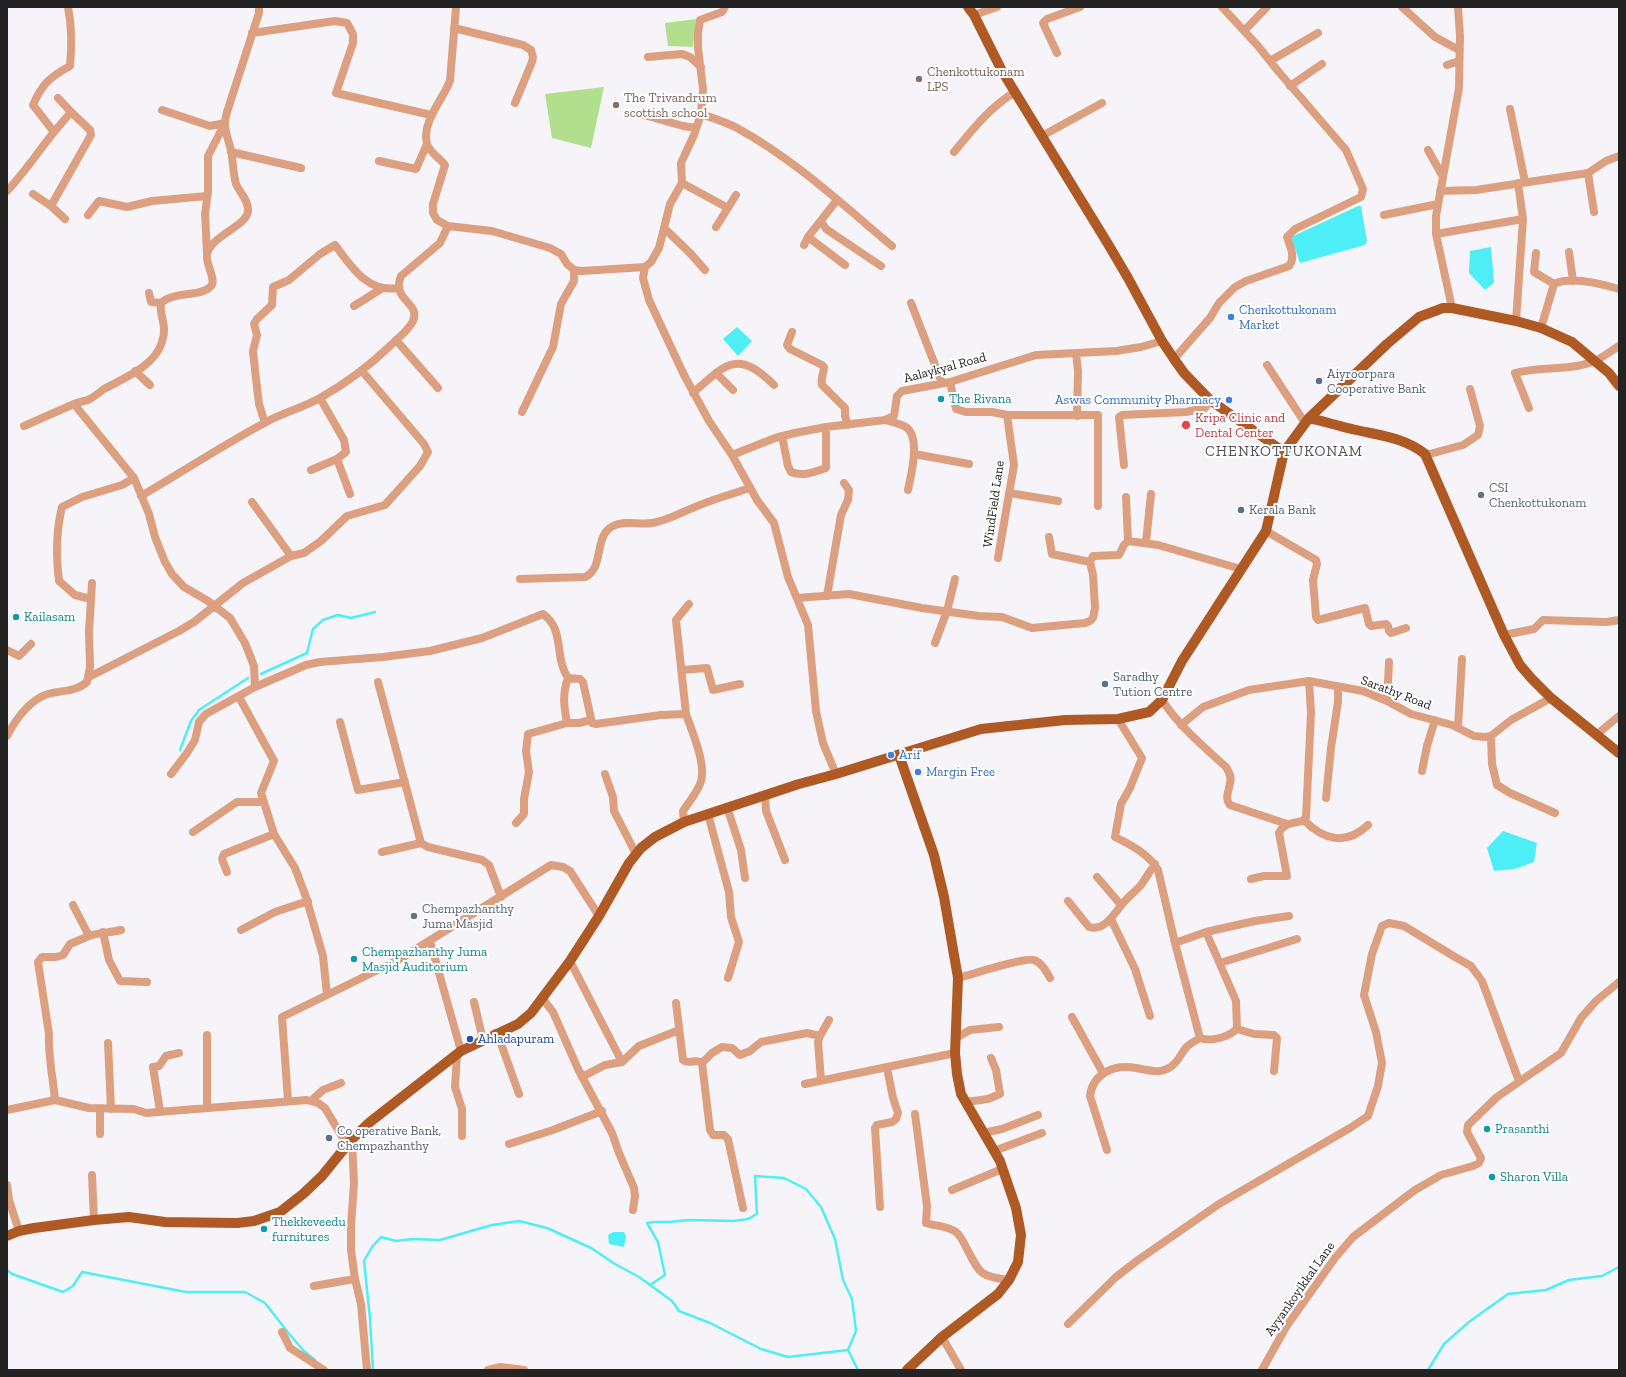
<!DOCTYPE html>
<html>
<head>
<meta charset="utf-8">
<style>
  body { margin:0 }
  #map { position:relative; width:1626px; height:1377px; overflow:hidden; background:#f7f4f9; font-family:"Zilla Slab",serif }
  canvas { display:block }
  .frame { position:absolute; inset:0; border:8px solid #242324; pointer-events:none }
</style>
</head>
<body>
<div id="map">
<canvas width="1626" height="1377"></canvas>
<div class="frame"></div>
</div>
<script>
const ctx = document.querySelector('canvas').getContext('2d');
ctx.lineJoin = 'round';
function fillPath(path, color) { ctx.fillStyle = color; ctx.fill(path, 'evenodd'); }
function strokePath(path, color, width, dash) { ctx.strokeStyle = color; ctx.lineWidth = width; ctx.lineCap = dash ? 'butt' : 'round'; ctx.setLineDash(dash || []); ctx.stroke(path); }
function write(font, color, halo, rows, align = 'center') {
  ctx.font = font + ' "Zilla Slab",serif'; ctx.lineWidth = 4; ctx.setLineDash([]); ctx.textBaseline = 'middle'; ctx.strokeStyle = halo; ctx.fillStyle = color; for (const [text, x, y, turn = 0] of rows) {
    ctx.save(); ctx.translate(x, y); ctx.rotate((+turn || 0) * Math.PI / 180); ctx.textAlign = isNaN(turn) ? turn : align; if (halo) ctx.strokeText(text, 0, 0); ctx.fillText(text, 0, 0); ctx.restore();
  }
}
const green = new Path2D(`
  M696,19L693,47L668,46L665,23Z
  M604,87L591,148L552,138L545,94Z`);
const water = new Path2D(`
  M1358,206H1361L1367,241L1365,245L1300,263L1291,237Z
  M1491,247L1494,283L1485,290L1469,273L1470,251Z
  M737,327L752,341L738,356L723,339Z
  M1503,831L1537,843L1534,862L1515,869L1494,871L1487,848Z
  M613,1232H624L626,1236L624,1247L609,1244L608,1235Z`);
const stream = new Path2D(`
  M261,674L307,653L313,629L323,620L338,615L351,618L375,612
  M180,750L191,721L199,710L248,678
  M7,1270L12,1274L63,1292L73,1286L82,1272L186,1292H245L265,1303L290,1335L304,1351L315,1360
  M650,1285L665,1275L658,1242L647,1223L654,1222H670L689,1220L734,1221L748,1219L757,1214L755,1176L784,1178L806,1189L821,1207L835,1239L843,1280L852,1299L856,1331L848,1350
  M373,1370L370,1318L364,1261L372,1247L381,1237L396,1241L413,1239L440,1240L492,1225L519,1221L547,1228L591,1248L615,1264L639,1277L672,1301L679,1311L710,1323L761,1349L788,1357L848,1350L858,1370
  M1428,1370L1444,1344L1469,1322L1508,1294L1546,1290L1569,1280L1602,1276L1619,1267`);
const minor = new Path2D(`
  M456,7L450,81C443,99 421,123 427,144C430,153 440,158 445,165L433,204V213L437,220L448,226L492,231L550,248L561,254L567,264L574,270L582,271L645,267L651,262L659,248L670,204L682,183L681,163L694,135L701,114L703,89L698,48V33L700,20L722,12L725,7
  M1402,7L1435,37L1459,50
  M974,15L997,7
  M454,28L523,45L531,50L533,57L532,62L515,103
  M1244,31L1267,7
  M252,33L335,21L347,23L353,34V43L336,93L431,115
  M1057,53L1043,23L1047,19L1080,7
  M648,57L682,54L690,57L701,67
  M1270,61L1318,33
  M1447,65L1459,61
  M1290,86L1322,64
  M58,98L71,112
  M1510,109L1525,182
  M162,110L210,126L225,123
  M701,114C713,118 726,122 737,128C794,159 843,205 892,246
  M644,115L683,126L696,128
  M1042,136L1102,103
  M1428,150L1443,177
  M231,152L301,168
  M954,152C972,130 990,107 1015,92
  M379,161L416,169L427,144
  M1588,173L1594,212
  M682,183L728,208
  M7,191C24,173 38,152 54,132L33,105C42,84 50,77 70,66C72,46 72,27 68,7
  M1440,191L1476,190L1588,173L1606,161L1619,156
  M33,194L51,206L65,219
  M51,206L91,135L90,130L71,112L54,132
  M88,215L99,201L127,207L152,201L207,196
  M1384,215L1438,204
  M821,221L826,229L881,266
  M716,227L736,195
  M664,228L690,253L705,270
  M1436,234L1523,219
  M808,237L845,265
  M804,245L808,237L837,200
  M1569,252L1573,281
  M207,253L205,214L208,192V156L225,123
  M1536,253L1534,272L1554,284
  M645,267L643,278L649,300L684,375L709,421L732,455L757,500L774,523L788,577L808,625L816,711L823,743L836,774
  M149,293L151,302L161,303
  M911,303L942,383
  M354,306L381,289
  M1452,308L1436,234V216L1459,88L1460,36L1458,7
  M1516,321L1523,219L1518,183
  M1541,328L1554,284C1570,276 1602,284 1619,289
  M792,332L787,345L790,349L822,365L824,367C824,374 820,378 822,385L845,408V416L848,425
  M396,340L438,388
  M1076,353L1078,371L1077,416
  M1174,359L1210,318L1219,303L1235,287L1246,281L1289,266C1296,257 1290,246 1287,237L1295,229L1361,197L1363,189L1346,150L1278,71L1258,46L1222,7
  M1267,365L1305,423
  M135,371L150,385
  M716,373L733,390
  M950,382L956,409L966,412H992L1007,415L1014,465L998,558
  M693,393C725,365 737,348 774,385
  M1529,408L1515,373C1540,366 1570,371 1595,361C1603,357 1611,351 1619,346
  M522,412L553,347L561,304L574,281V270
  M1007,415H1098V506
  M885,420C892,422 901,424 906,427C921,438 911,475 908,490
  M265,423L259,404L255,370L253,351L257,335L254,324L257,319L272,305L273,287L289,280L320,254L335,245C352,267 367,293 398,288
  M24,426L74,404
  M782,436L788,466L791,472C802,477 815,472 826,468V427
  M914,454L969,464
  M732,455L775,438L795,433L826,427L885,420L894,416L897,396L902,391L950,382L1036,355L1116,351L1141,347L1162,341
  M1426,455L1463,445L1478,435L1480,426L1470,389
  M337,459L350,494
  M1124,465L1119,417L1122,415L1186,412L1205,408L1210,400
  M311,470L337,459L346,452L344,440L320,398
  M1009,493L1058,501
  M141,496C184,471 226,443 270,420C286,412 304,407 320,398C345,384 369,366 390,346C398,338 408,331 413,321C421,302 391,301 401,276L440,243L448,226
  M1126,497L1128,541
  M252,502L291,556
  M1266,531L1316,560L1317,564L1313,580L1316,617L1318,620L1365,608L1369,624L1371,626L1386,624L1388,626L1389,631L1391,633L1406,628
  M1049,537L1052,554L1090,562
  M1146,542L1151,494
  M520,579L585,577C605,568 593,536 613,526C624,520 640,525 652,523C667,521 682,512 695,507C713,499 732,494 750,488
  M827,596L841,515L848,500L849,490L844,483
  M797,598L849,594L922,608L979,616L1002,617L1032,628L1085,623L1090,621L1093,618L1095,608L1093,575L1090,562L1093,556L1119,555L1124,545L1128,541L1158,545L1241,569
  M91,599L75,595L59,581C56,556 56,531 62,507L82,497L122,485L134,478
  M1504,635L1534,629L1543,620L1607,622L1619,620
  M935,643L947,611L955,579
  M7,650L19,656L31,644
  M682,670L707,668L713,690L740,684
  M89,677L179,631L194,622L243,583L291,556L304,553L321,541L347,516L385,505L420,466L428,452L424,444L362,371
  M378,682L421,843L428,847L482,860L489,865L501,897
  M255,687L306,665L320,662L383,657L430,651L482,638L543,614C565,629 554,658 568,678L580,679L583,682L592,723L596,724L661,715L686,714C692,732 708,767 700,784C696,794 689,802 683,811L684,822
  M239,697L274,761L261,793L274,834L295,868L306,897L323,956L327,995L400,959L551,865L563,867L570,871L599,916
  M1162,700C1179,726 1203,746 1226,767C1229,772 1232,777 1230,783C1229,792 1224,797 1230,805L1287,824
  M1387,701L1389,662
  M686,714L676,620L689,604
  M1118,719L1142,758L1130,788L1121,804L1115,837C1131,845 1149,854 1158,870L1175,943L1200,1038
  M340,722L358,790L405,782
  M567,723C564,707 562,694 568,678
  M1181,725L1203,707L1249,690L1309,681L1363,691L1387,701L1411,714L1452,725L1474,736L1485,737L1491,736L1511,720L1551,698
  M1458,728L1462,659
  M1596,735L1619,716
  M7,736C16,719 29,700 48,694C62,690 76,692 87,682L90,667L89,632L92,583
  M1491,736L1492,764L1497,785L1510,793L1555,813
  M1422,771L1427,746L1435,720
  M171,774L187,753L195,740L199,722L206,714L255,687L254,666L245,643L230,618L208,601L184,587L172,574L165,562L155,537L149,514L134,478L74,404C79,402 84,401 88,400C94,397 99,393 104,389C124,378 155,366 162,342C168,325 159,317 161,303C173,291 203,297 211,286C217,280 205,264 207,254C211,236 247,226 248,211C249,201 240,193 236,184C233,173 233,161 231,150C229,142 225,132 225,124C225,120 226,115 227,112L259,13V7
  M605,774L613,797L614,811L636,854
  M765,795L766,811L785,860
  M1326,798L1331,748L1338,702V687
  M727,807L741,850L745,878
  M708,814L729,892L731,917L739,942L728,978
  M1304,820C1323,840 1346,846 1368,825
  M516,823L524,814V799L529,772L526,751L528,734L567,723H579L591,720
  M193,832L237,802H264
  M382,852L421,843
  M227,872L222,859L224,854L274,834
  M1097,877L1121,905
  M1251,879L1264,876H1287L1279,833C1283,823 1293,823 1303,821L1306,817L1311,713L1309,681
  M1068,901L1089,927C1106,932 1115,911 1125,901C1130,895 1136,891 1141,885C1146,878 1150,871 1155,864
  M1111,919L1135,969L1150,1016
  M241,930L275,912L308,901
  M103,932L109,960L120,981L147,982
  M89,936C100,932 109,933 121,930
  M430,941L461,1051
  M1175,943L1206,932L1255,921L1289,916
  M570,961L622,1062
  M1220,963L1297,939
  M958,978C970,975 1025,957 1034,960C1042,963 1046,971 1050,978
  M542,998L553,1012L578,1069L612,1133L619,1153L634,1188L635,1196L633,1210
  M474,1002L483,1040
  M676,1003L683,1060C689,1065 696,1058 702,1063L710,1130L713,1135H724L728,1139L743,1208
  M1072,1017L1103,1073
  M1237,1029L1254,1034L1274,1035L1277,1038L1274,1071
  M495,1033L500,1041L519,1094
  M207,1035V1108
  M956,1038L970,1030L999,1027
  M108,1043L111,1109
  M457,1054L455,1087L462,1109V1136
  M702,1063L712,1053L722,1047L732,1048L740,1055L750,1051L761,1042L807,1033L820,1036
  M582,1077L605,1065L622,1062L639,1046L679,1030
  M821,1080L818,1042L820,1036L829,1020
  M805,1084L955,1053
  M55,1100C53,1078 48,1056 49,1034L38,962L42,957H56L63,955L70,944L89,936L73,905
  M288,1101L282,1017L327,995
  M311,1101L323,1090L341,1083
  M966,1102L988,1099L1000,1094L996,1070L991,1058
  M7,1110L55,1100L89,1108L134,1109L146,1113L307,1100L318,1103L325,1108L347,1145
  M160,1111L153,1067L159,1066L166,1056L179,1053
  M915,1114L927,1206L926,1223C935,1226 948,1226 956,1232C961,1236 963,1242 966,1247C980,1274 979,1276 1009,1280
  M983,1133L1002,1129L1038,1115
  M100,1134V1109
  M352,1139L354,1183L351,1226V1250L355,1279L361,1304L367,1370
  M509,1144L553,1130L602,1111
  M1107,1150L1090,1096C1093,1073 1114,1064 1136,1068C1148,1070 1158,1074 1169,1068C1178,1063 1180,1055 1185,1049C1188,1044 1195,1041 1200,1038C1212,1042 1228,1037 1237,1029L1236,1001L1206,932
  M994,1151L1042,1133
  M92,1175L94,1220
  M7,1185L9,1200L19,1231
  M952,1190L1002,1169
  M880,1207L875,1128L877,1125L892,1122L896,1119L898,1113L893,1098L887,1068
  M314,1286L355,1279
  M1068,1324L1116,1277L1138,1260L1219,1204L1350,1128L1368,1116L1378,1086L1382,1063L1376,1032L1364,995L1372,954L1382,926L1389,923L1404,926L1455,957L1471,966L1482,981L1519,1081
  M282,1332L290,1348L324,1370
  M942,1337L961,1370
  M488,1370L501,1367L524,1370
  M1262,1370L1286,1327L1335,1258L1353,1237L1415,1190L1441,1175L1473,1166L1479,1163L1481,1158L1467,1132L1468,1125L1497,1097L1561,1053L1581,1018L1596,1001L1619,982`);
const major = new Path2D(`
  M968,7L974,15L1002,71L1108,244L1128,278L1162,341L1174,359L1184,373L1210,400L1284,452
  M1309,418C1323,421 1338,426 1352,429C1377,435 1404,437 1425,454L1504,635L1520,665L1532,679L1551,698L1619,753
  M899,755L934,855L944,897L958,978L955,1053L957,1074L961,1094L1000,1161L1016,1208L1021,1235L1018,1262L1009,1280L998,1294L942,1337L907,1370
  M7,1236L19,1231L34,1228L94,1220L129,1217L165,1222L237,1223L254,1221L280,1212L303,1194L322,1176L352,1139L370,1122L461,1051L518,1024L531,1013L570,961L599,916L629,863L641,848L655,837L684,822L799,784L836,774L981,729L1065,720L1118,719L1149,712L1162,700L1182,661L1266,531L1284,452L1309,418L1387,344L1419,317L1443,308H1452L1516,321L1541,328L1572,342L1609,373L1619,386`);
const markers = [
  [919,79,4,"#8d6e63"],
  [616,105,4,"#8d6e63"],
  [1231,317,4,"#3f7fe0"],
  [1319,381,4,"#5c6f8a"],
  [941,399,4,"#0f9aa8"],
  [1229,400,4,"#3f7fe0"],
  [1186,425,5,"#e0444e"],
  [1481,495,4,"#6b7280"],
  [1241,510,4,"#5c6f8a"],
  [16,617,4,"#0f9aa8"],
  [1105,684,4,"#5c6f8a"],
  [891,755,4,"#3f7fe0"],
  [918,772,4,"#3f7fe0"],
  [414,916,4,"#6b7280"],
  [354,959,4,"#0f9aa8"],
  [470,1039,4,"#1a4fb4"],
  [1487,1129,4,"#0f9aa8"],
  [329,1138,4,"#5c6f8a"],
  [1492,1177,4,"#0f9aa8"],
  [264,1229,4,"#0f9aa8"]
];
const educationNames = [
  ["Chenkottukonam",927,72],
  ["LPS",927,87],
  ["The Trivandrum",624,98],
  ["scottish school",624,113]
];
const shopNames = [
  ["Chenkottukonam",1239,310],
  ["Market",1239,325],
  ["Aswas Community Pharmacy",1221,400,"right"],
  ["Arif",899,755],
  ["Margin Free",926,772]
];
const streetNames = [
  ["Aalaykyal Road",945,368,-15],
  ["WindField Lane",994,504,-82],
  ["Sarathy Road",1396,693,21],
  ["Ayyankoyikkal Lane",1300,1289,-55]
];
const serviceNames = [
  ["Aiyroorpara",1327,374],
  ["Cooperative Bank",1327,389],
  ["Kerala Bank",1249,510],
  ["Saradhy",1113,677],
  ["Tution Centre",1113,692],
  ["Co operative Bank,",337,1131],
  ["Chempazhanthy",337,1146]
];
const cultureNames = [
  ["The Rivana",949,399],
  ["Kailasam",24,617],
  ["Chempazhanthy Juma",362,952],
  ["Masjid Auditorium",362,967],
  ["Prasanthi",1495,1129],
  ["Sharon Villa",1500,1177],
  ["Thekkeveedu",272,1222],
  ["furnitures",272,1237]
];
const healthNames = [
  ["Kripa Clinic and",1195,418],
  ["Dental Center",1195,433]
];
const worshipNames = [
  ["CSI",1489,488],
  ["Chenkottukonam",1489,503],
  ["Chempazhanthy",422,909],
  ["Juma Masjid",422,924]
];
const transitNames = [
  ["Ahladapuram",478,1039]
];
const quarterNames = [
  ["CHENKOTTUKONAM",1284,452]
];
fillPath(green, '#b1df8d');
fillPath(water, '#4eeef6');
strokePath(stream, '#4eeef6', 2.5);
strokePath(minor, '#dc9f7f', 8);
strokePath(major, '#af5a25', 10);
for (const [x, y, r, color] of markers) { const dot = new Path2D(); dot.arc(x, y, r, 0, 2 * Math.PI); ctx.fillStyle = color; ctx.fill(dot); strokePath(dot, '#fff', 1.5); }
write('13px', '#785e54', '#fff', educationNames, 'left');
write('13px', '#366cbe', '#fff', shopNames, 'left');
write('13px', '#242324', '#fff', streetNames);
write('13px', '#4e5e75', '#fff', serviceNames, 'left');
write('13px', '#0d838f', '#fff', cultureNames, 'left');
write('13px', '#be3a42', '#fff', healthNames, 'left');
write('13px', '#5b616d', '#fff', worshipNames, 'left');
write('13px', '#164399', '#fff', transitNames, 'left');
ctx.letterSpacing = '1px';
write('15px', '#525054', '#fff', quarterNames);
ctx.letterSpacing = '0px';
</script>
</body>
</html>
